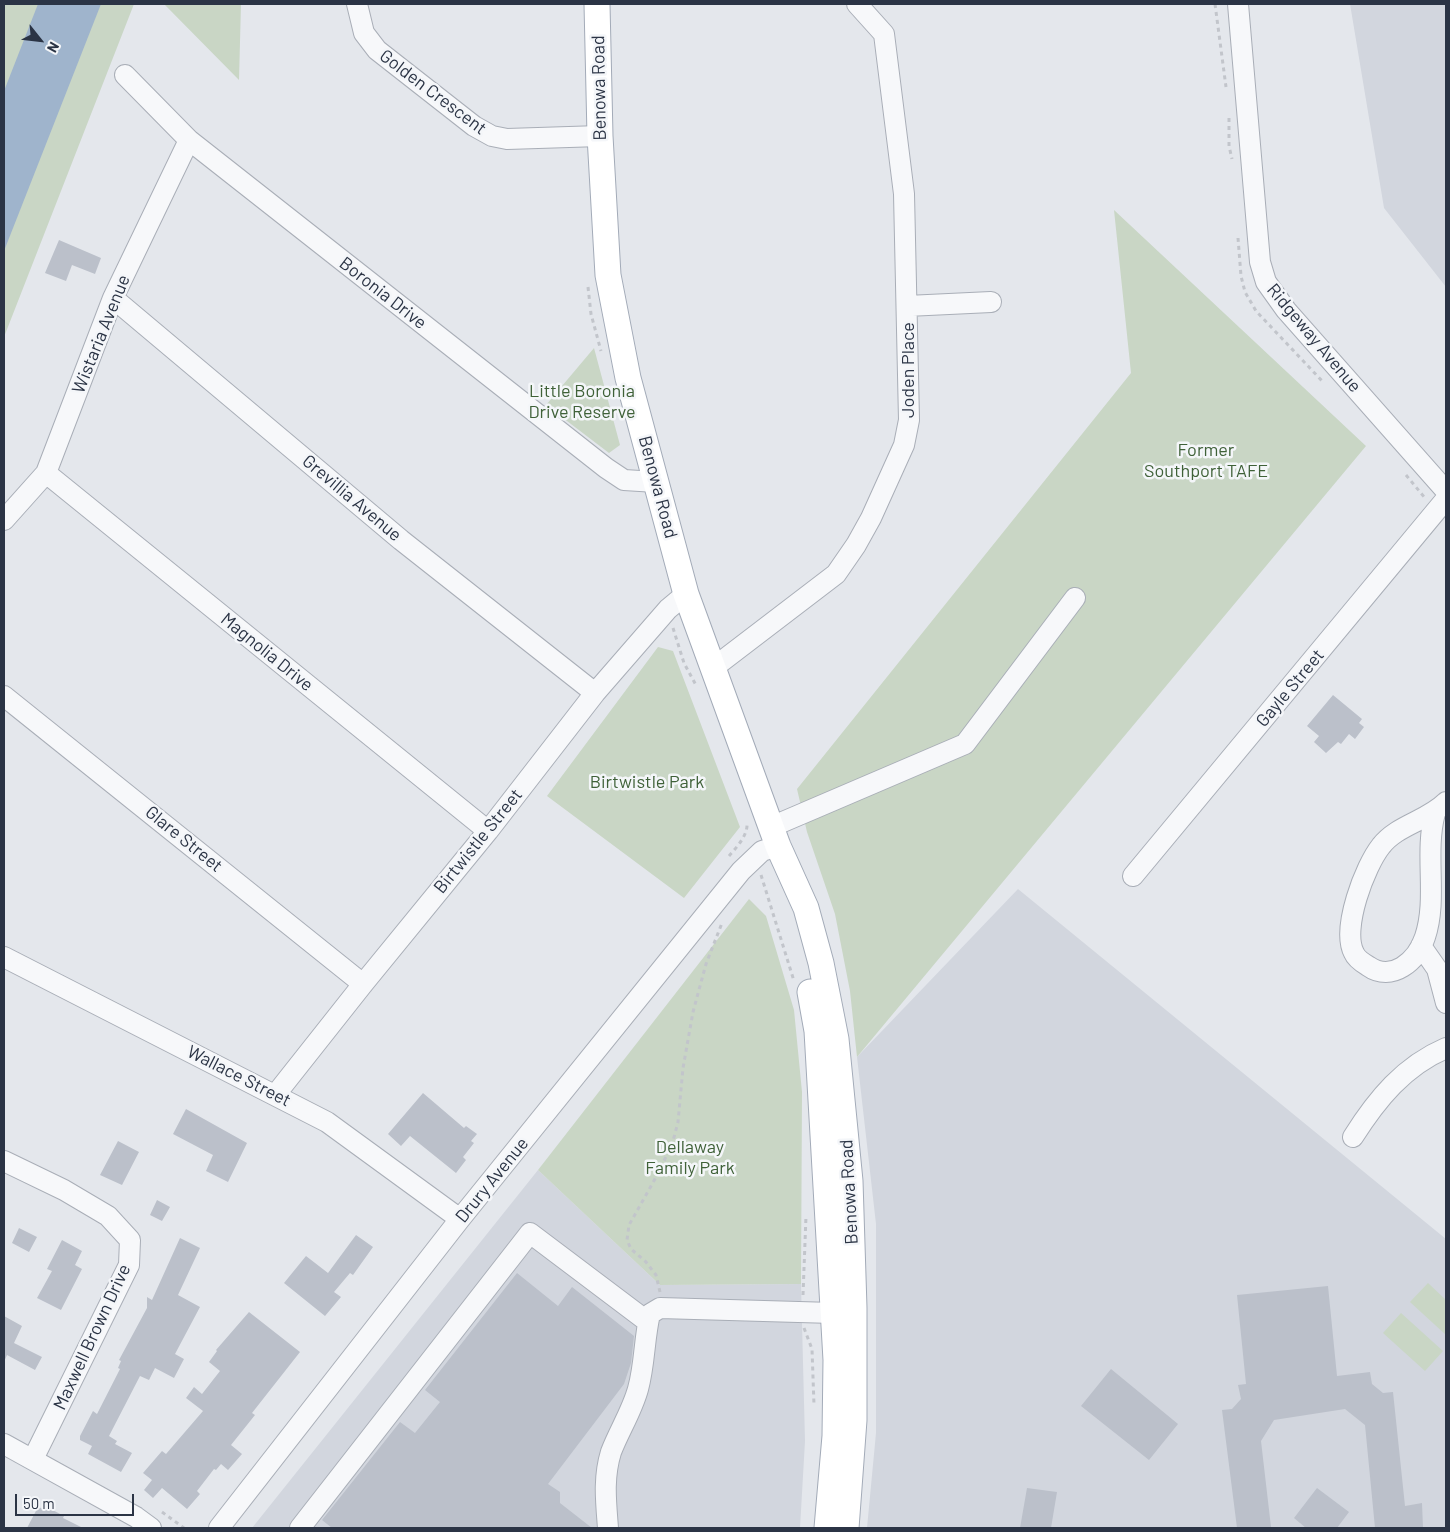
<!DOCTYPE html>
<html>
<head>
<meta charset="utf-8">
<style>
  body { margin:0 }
  #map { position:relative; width:1450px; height:1532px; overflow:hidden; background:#e4e7ec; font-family:Barlow,sans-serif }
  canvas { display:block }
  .frame { position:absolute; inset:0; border:5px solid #2b3445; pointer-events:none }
  .north { position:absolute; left:15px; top:15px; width:50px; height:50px; -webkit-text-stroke:4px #f4f6f9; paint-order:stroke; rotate:119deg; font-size:14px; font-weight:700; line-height:20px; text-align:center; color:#2b3445 }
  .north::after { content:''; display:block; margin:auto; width:18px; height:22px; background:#2b3445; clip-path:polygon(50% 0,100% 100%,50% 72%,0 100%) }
  .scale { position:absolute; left:15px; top:1494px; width:119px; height:22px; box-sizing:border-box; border:2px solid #2b3445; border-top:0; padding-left:6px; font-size:15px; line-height:18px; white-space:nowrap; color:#2b3445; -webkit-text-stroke:4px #f4f6f9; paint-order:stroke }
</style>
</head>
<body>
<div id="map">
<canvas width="1450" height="1532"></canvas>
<div class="frame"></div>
<div class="north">N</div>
<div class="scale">50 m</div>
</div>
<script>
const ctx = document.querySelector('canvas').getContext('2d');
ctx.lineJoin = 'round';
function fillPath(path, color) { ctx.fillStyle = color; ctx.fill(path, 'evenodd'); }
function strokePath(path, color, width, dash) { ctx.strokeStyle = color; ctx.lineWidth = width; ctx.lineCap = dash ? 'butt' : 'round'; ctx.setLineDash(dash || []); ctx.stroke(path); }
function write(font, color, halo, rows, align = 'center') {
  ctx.font = font + ' Barlow,sans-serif'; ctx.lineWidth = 5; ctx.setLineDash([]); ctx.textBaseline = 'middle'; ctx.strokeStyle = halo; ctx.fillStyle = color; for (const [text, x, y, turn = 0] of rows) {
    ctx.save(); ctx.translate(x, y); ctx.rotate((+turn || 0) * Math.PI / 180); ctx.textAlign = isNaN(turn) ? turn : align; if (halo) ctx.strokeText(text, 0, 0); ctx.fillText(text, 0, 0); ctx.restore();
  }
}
const built = new Path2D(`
  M1350,4H1446V287L1384,208Z
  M1018,889L1446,1239V1528H867L876,1433V1224L857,1057Z
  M538,1170L660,1285L801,1284L805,1441L800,1528H252Z`);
const green = new Path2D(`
  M4,4H134L4,337Z
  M164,4H241L239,80Z
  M1114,210L1366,446L857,1057L850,991L835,914L807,832L797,789L1131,373Z
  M594,348L620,445L609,453L546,405Z
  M658,647L673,651L740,827L684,898L547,796Z
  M749,899L766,916L794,1010L802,1092L801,1284L660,1285L538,1170Z
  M1428,1283L1446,1300V1335L1410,1302Z
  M1401,1313L1443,1351L1425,1371L1383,1333Z`);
const water = new Path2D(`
  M38,4H101L4,251V91Z`);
const building = new Path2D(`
  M59,240L101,258L95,274L72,265L66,281L45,273Z
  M1333,695L1362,719L1359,723L1364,727L1355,739L1349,734L1341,744L1338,742L1326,753L1314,742L1319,736L1307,726Z
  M423,1093L464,1128L466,1126L477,1134L471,1141L474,1143L463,1157L466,1160L456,1173L410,1136L401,1146L388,1134Z
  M186,1109L247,1143L228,1182L206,1171L213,1155L173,1134Z
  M118,1141L139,1152L122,1185L100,1175Z
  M157,1200L170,1207L162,1221L150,1215Z
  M19,1228L37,1237L29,1252L12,1243Z
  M356,1235L373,1247L353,1275L350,1273L334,1292L341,1297L325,1316L284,1283L306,1256L328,1273Z
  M180,1238L200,1248L178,1295L200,1307L175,1354L184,1359L174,1378L155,1368L149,1380L140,1376L109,1436L117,1441L115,1444L132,1453L121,1472L88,1454L92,1446L80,1440V1436L93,1411L97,1414L120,1369L118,1368L121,1361L119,1360L147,1308V1297L152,1300Z
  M62,1240L82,1251L75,1265L82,1269L61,1310L37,1298L52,1271L47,1269Z
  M517,1273L558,1306L572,1287L634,1336L631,1363L624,1384L548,1484L560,1492V1503L592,1528H332L322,1520L400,1422L415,1433L440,1402L425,1390Z
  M1328,1286L1337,1376L1370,1372L1372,1384L1383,1393L1393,1392L1405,1506L1422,1503L1423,1528H1375L1365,1425L1345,1409L1274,1420L1261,1441L1271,1527L1237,1528L1222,1410L1232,1409L1241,1399L1238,1385L1246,1384L1237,1295Z
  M249,1312L300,1352L252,1413L255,1415L231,1445L242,1454L228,1470L221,1464L216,1470L214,1469L197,1491L200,1494L187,1509L162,1488L153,1498L144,1490L152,1480L143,1473L162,1451L166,1454L203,1411L186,1398L194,1387L202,1394L220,1371L209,1362L217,1351L216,1350Z
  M4,1316L22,1326L14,1343L42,1357L35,1370L7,1355L4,1362Z
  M1111,1369L1178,1424L1149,1460L1081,1406Z
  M1027,1488L1057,1492L1051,1528H1020Z
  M1317,1488L1349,1512L1337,1528H1306L1294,1518Z
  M45,1506L64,1516L63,1518L83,1528H27L38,1507L44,1509Z`);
const path = new Path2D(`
  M1215,4L1226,87
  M1229,118V146L1232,159
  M1238,238L1241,276L1245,292L1256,311L1324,383
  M588,287L591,314L601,351
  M1406,475L1425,498
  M673,628L684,663L697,687
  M729,856C737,847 748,835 747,823
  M761,875L794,981
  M660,1292L656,1275L646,1262L631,1249L627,1240L629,1225L659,1172L673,1141L678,1122L683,1068L693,1012L706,964L722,923
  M803,1295L806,1216
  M804,1328L812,1349L814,1405
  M162,1512L184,1528`);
const minor = new Path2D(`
  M357,4L364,33L377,50L474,126L492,136L507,139L600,136
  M1238,4L1260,262L1266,282L1286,310L1446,491
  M125,75L189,140L606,468L624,480L656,482
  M113,298L401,540L595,693
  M907,306L991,302
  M46,473L488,831
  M4,520L46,473L113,298L189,140
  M713,668L836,574L856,545L871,518L904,445L909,420L904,194L884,34L857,4
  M4,696L363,984
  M1435,813C1424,854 1438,898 1425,937C1417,961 1392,983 1368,966C1363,963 1356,958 1354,953C1341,929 1365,866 1381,846C1397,825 1427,821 1446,802
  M771,827L965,744L1075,598
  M1133,876L1446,499
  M1421,946L1437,969L1446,1003
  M4,957L327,1122L460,1219
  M276,1094L363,984L488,831L595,693L668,609L686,594
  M1353,1137C1377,1099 1404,1066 1446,1048
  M4,1161L64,1190L108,1216L130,1240L129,1265L33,1459
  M4,1444L136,1517L151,1528
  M219,1528L460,1219L741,871L762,851L778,846
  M300,1528L530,1233L648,1322
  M608,1528C606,1502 603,1478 611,1452C619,1431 632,1411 638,1389C645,1364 644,1338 650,1314L660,1308L833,1313L847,1312`);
const major = new Path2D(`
  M597,4L600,136L608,275L628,378L686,594L778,846L806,908L821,963L836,1039L850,1181L854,1308V1420L846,1528
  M810,992L817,1031L836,1360L835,1436L827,1528`);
const streetNames = [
  ["Benowa Road",599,88,-91],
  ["Golden Crescent",433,92,37],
  ["Boronia Drive",383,293,38],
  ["Wistaria Avenue",101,334,-68],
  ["Ridgeway Avenue",1314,338,50],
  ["Joden Place",908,370,-90],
  ["Benowa Road",658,487,75],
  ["Grevillia Avenue",352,498,40],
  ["Magnolia Drive",267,652,39],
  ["Gayle Street",1290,688,-50],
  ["Glare Street",184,839,39],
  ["Birtwistle Street",478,841,-51],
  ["Wallace Street",239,1076,27],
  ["Drury Avenue",492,1180,-51],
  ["Benowa Road",849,1192,-93],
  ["Maxwell Brown Drive",92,1337,-65]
];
const parkNames = [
  ["Little Boronia",582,391],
  ["Drive Reserve",582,412],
  ["Former",1206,450],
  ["Southport TAFE",1206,471],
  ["Birtwistle Park",647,782],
  ["Dellaway",690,1147],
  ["Family Park",690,1168]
];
fillPath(built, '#d2d6de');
fillPath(green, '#c9d6c5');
fillPath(water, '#9fb4cc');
fillPath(building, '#bbc0ca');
strokePath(minor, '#a9aeb7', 22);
strokePath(major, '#a3abb8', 27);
strokePath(path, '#c2c5cb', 3, [4, 4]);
strokePath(minor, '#f7f8fa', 20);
strokePath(major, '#fff', 25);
write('18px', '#2b3445', '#f4f6f9', streetNames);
write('18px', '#3f6138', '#f4f6f9', parkNames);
</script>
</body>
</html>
